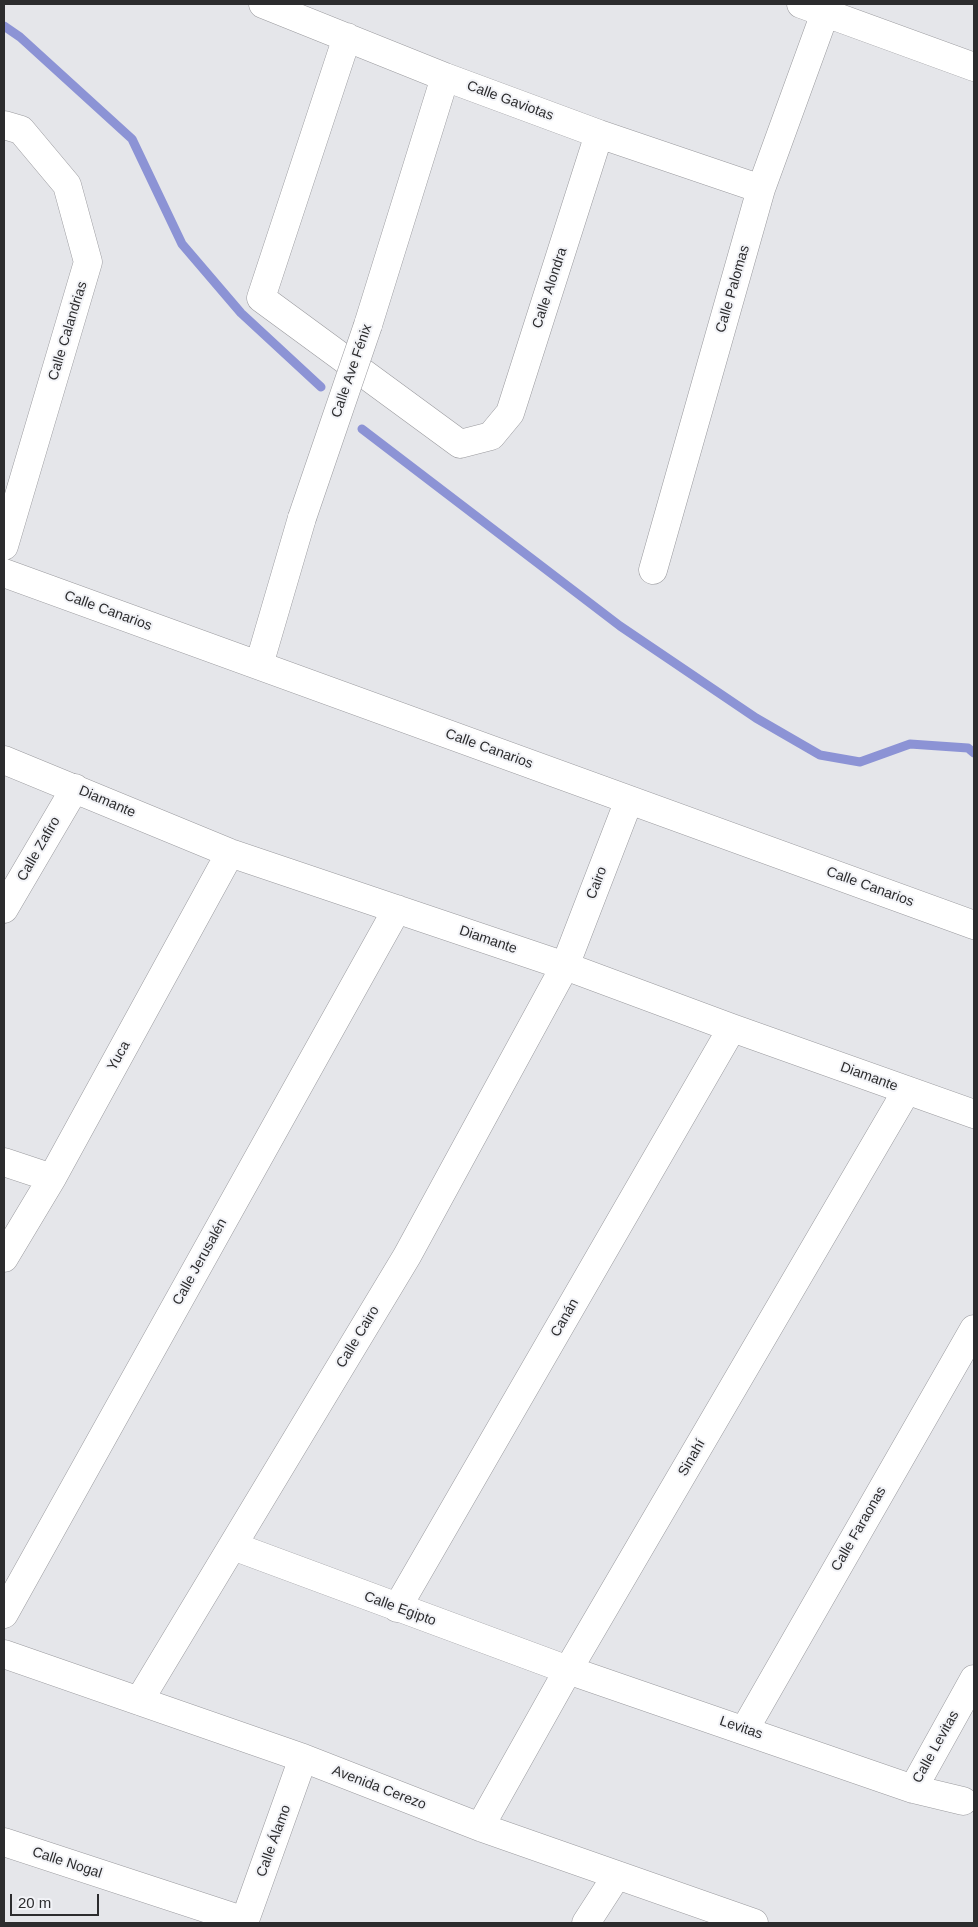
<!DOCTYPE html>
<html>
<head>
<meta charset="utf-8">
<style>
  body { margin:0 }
  #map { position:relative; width:978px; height:1927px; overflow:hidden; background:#e5e6ea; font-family:Arial,sans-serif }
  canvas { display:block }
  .frame { position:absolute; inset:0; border:5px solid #2c2c2e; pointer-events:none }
  .scale { position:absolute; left:10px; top:1894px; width:89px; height:22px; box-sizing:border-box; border:2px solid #2c2c2e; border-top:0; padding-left:6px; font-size:15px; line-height:18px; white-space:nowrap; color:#2c2c2e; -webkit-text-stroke:4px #f2f3f7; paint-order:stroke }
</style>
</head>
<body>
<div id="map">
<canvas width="978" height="1927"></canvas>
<div class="frame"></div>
<div class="scale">20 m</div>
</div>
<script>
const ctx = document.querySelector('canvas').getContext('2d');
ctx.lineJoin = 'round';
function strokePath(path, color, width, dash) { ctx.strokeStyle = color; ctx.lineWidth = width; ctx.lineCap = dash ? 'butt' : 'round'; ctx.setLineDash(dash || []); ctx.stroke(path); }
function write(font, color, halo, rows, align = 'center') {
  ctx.font = font + ' Arial,sans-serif'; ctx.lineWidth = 4; ctx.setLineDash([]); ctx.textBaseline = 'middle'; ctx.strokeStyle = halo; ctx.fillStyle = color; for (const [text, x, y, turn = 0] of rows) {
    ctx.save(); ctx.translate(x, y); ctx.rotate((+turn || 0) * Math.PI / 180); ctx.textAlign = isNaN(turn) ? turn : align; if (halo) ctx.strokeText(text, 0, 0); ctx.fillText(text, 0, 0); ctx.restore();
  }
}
const stream = new Path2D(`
  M4,26L20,37L132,139L182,244L241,313L321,387
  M362,429L620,626L756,718L820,755L860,762L910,744L968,748L974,753`);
const minor = new Path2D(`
  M263,4L445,77L599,134L761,189
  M801,4L974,67
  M347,37L261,298L460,444L491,436L510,413L599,134
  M4,125L21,130L67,185L88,262L4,546
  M368,325L445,77
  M653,570L761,189L825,13
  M4,573L974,925
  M259,665L302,518
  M4,760L230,853L565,966L732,1028L974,1114
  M4,909L75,788
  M4,1162L52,1178
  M4,1258L52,1178L230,853
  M233,1546L568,1670L913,1789L963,1801
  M397,1608L732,1028
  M4,1614L397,909
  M4,1654L303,1758L480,1827L754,1923
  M139,1701L407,1256L565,966L629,800
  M745,1729L974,1329
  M913,1789L974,1679
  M480,1827L568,1670L907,1090
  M4,1842L245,1921
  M244,1923L303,1758
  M586,1923L617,1875`);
const minorBridge = new Path2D(`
  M302,518L368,325`);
const streetNames = [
  ["Calle Gaviotas",510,101,20],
  ["Calle Alondra",550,288,-72],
  ["Calle Palomas",733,289,-74],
  ["Calle Calandrias",68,331,-73],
  ["Calle Ave Fénix",352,371,-71],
  ["Calle Canarios",108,611,20],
  ["Calle Canarios",489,749,20],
  ["Diamante",107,802,23],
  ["Calle Zafiro",39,849,-60],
  ["Cairo",597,883,-69],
  ["Calle Canarios",870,887,20],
  ["Diamante",488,940,19],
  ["Yuca",119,1056,-61],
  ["Diamante",869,1077,20],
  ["Calle Jerusalén",200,1262,-61],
  ["Canán",565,1318,-60],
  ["Calle Cairo",358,1337,-59],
  ["Sinahí",692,1458,-60],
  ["Calle Faraonas",859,1529,-60],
  ["Calle Egipto",400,1609,20],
  ["Levitas",741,1728,19],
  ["Calle Levitas",936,1747,-61],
  ["Avenida Cerezo",379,1788,21],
  ["Calle Álamo",274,1841,-70],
  ["Calle Nogal",67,1863,18]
];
strokePath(stream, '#8c93d5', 9);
strokePath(minor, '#9a9a9e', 29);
strokePath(minor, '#fff', 28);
strokePath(minorBridge, '#9a9a9e', 29, []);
strokePath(minorBridge, '#fff', 28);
write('14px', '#2c2c2e', '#f2f3f7', streetNames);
</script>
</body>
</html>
